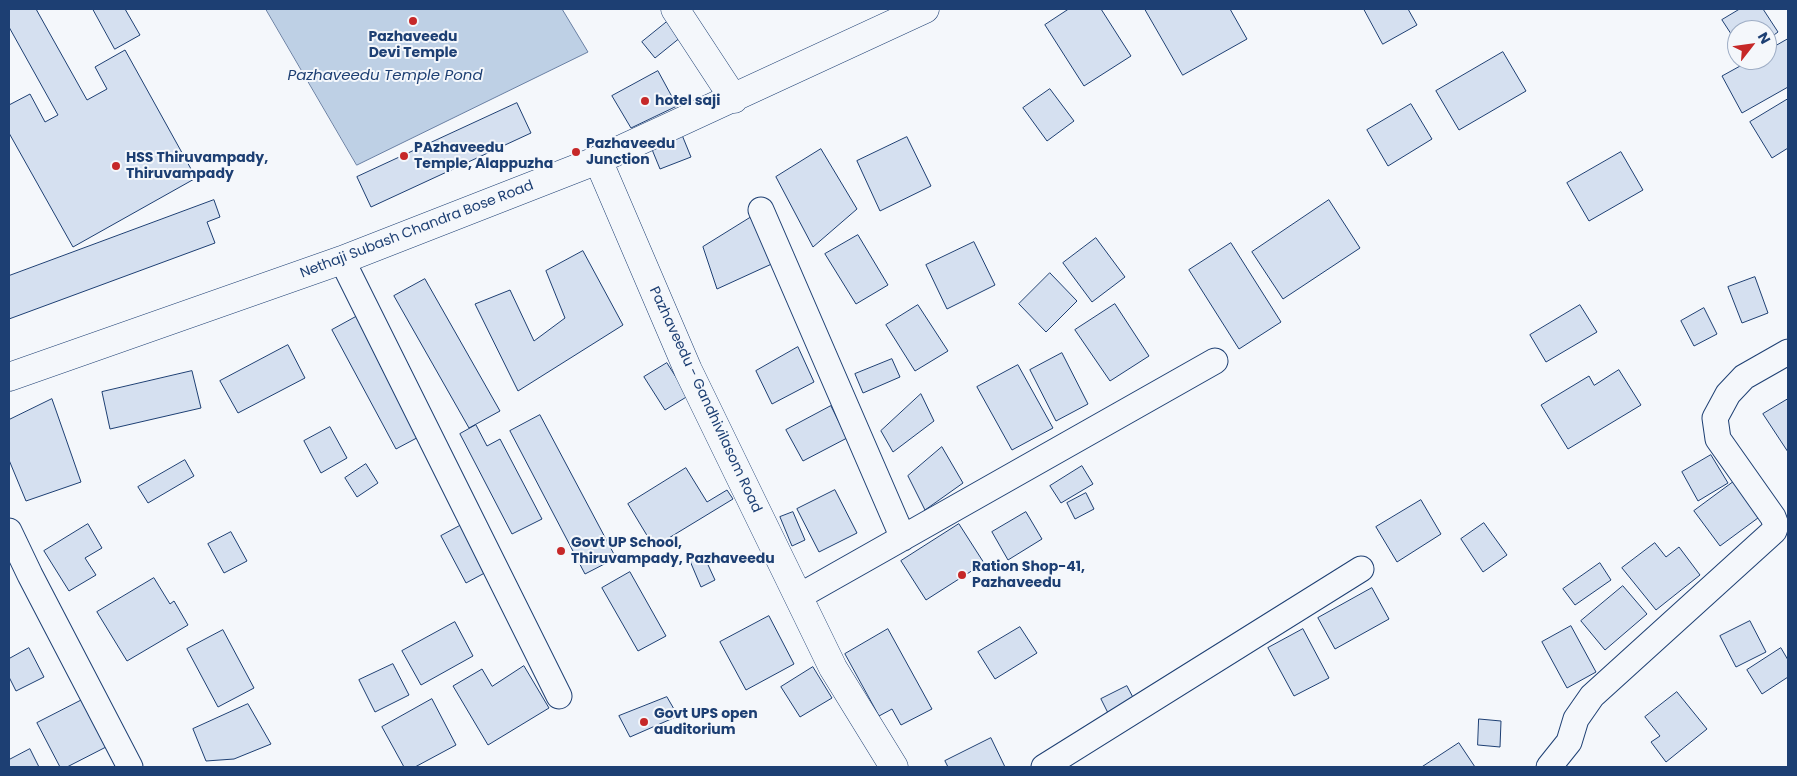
<!DOCTYPE html>
<html>
<head>
<meta charset="utf-8">
<style>
  body { margin:0 }
  #map { position:relative; width:1797px; height:776px; overflow:hidden; background:#f4f7fb; font-family:Poppins,sans-serif }
  canvas { display:block }
  .frame { position:absolute; inset:0; border:10px solid #1d3f73; pointer-events:none }
  .north { position:absolute; left:1727px; top:20px; width:50px; height:50px; box-sizing:border-box; background:#f4f7fb; border:1px solid #9eadc5; border-radius:50%; rotate:60deg; font-size:14px; font-weight:700; line-height:20px; text-align:center; color:#1d3f73 }
  .north::after { content:''; display:block; margin:auto; width:18px; height:22px; background:#c62828; clip-path:polygon(50% 0,100% 100%,50% 72%,0 100%) }
</style>
</head>
<body>
<div id="map">
<canvas width="1797" height="776"></canvas>
<div class="frame"></div>
<div class="north">N</div>
</div>
<script>
const ctx = document.querySelector('canvas').getContext('2d');
ctx.lineJoin = 'round';
function fillPath(path, color) { ctx.fillStyle = color; ctx.fill(path, 'evenodd'); }
function strokePath(path, color, width, dash) { ctx.strokeStyle = color; ctx.lineWidth = width; ctx.lineCap = dash ? 'butt' : 'round'; ctx.setLineDash(dash || []); ctx.stroke(path); }
function write(font, color, halo, rows, align = 'center') {
  ctx.font = font + ' Poppins,sans-serif'; ctx.lineWidth = 4; ctx.setLineDash([]); ctx.textBaseline = 'middle'; ctx.strokeStyle = halo; ctx.fillStyle = color; for (const [text, x, y, turn = 0] of rows) {
    ctx.save(); ctx.translate(x, y); ctx.rotate((+turn || 0) * Math.PI / 180); ctx.textAlign = isNaN(turn) ? turn : align; if (halo) ctx.strokeText(text, 0, 0); ctx.fillText(text, 0, 0); ctx.restore();
  }
}
const water = new Path2D(`
  M266,9H562L588,52L357,165Z`);
const building = new Path2D(`
  M9,9H36L87,100L107,89L95,67L125,50L196,178L73,247L9,133V105L30,94L45,122L58,115L9,27Z
  M93,9H125L140,35L115,49Z
  M1069,9H1101L1131,56L1084,86L1045,25Z
  M1145,9H1230L1247,39L1183,75Z
  M1364,9H1408L1417,25L1383,44Z
  M1740,9H1763L1778,32L1767,40V30H1737V43L1722,20Z
  M668,21L681,37L655,58L642,42Z
  M1788,39V87L1742,113L1722,76L1751,60H1767V51Z
  M1503,52L1526,91L1459,130L1436,91Z
  M658,71L677,106L631,128L612,96Z
  M1050,89L1074,121L1047,141L1023,108Z
  M1788,99V148L1772,158L1750,122Z
  M517,103L531,133L371,207L357,177Z
  M1411,104L1432,139L1388,166L1367,130Z
  M682,135L691,157L660,169L651,147Z
  M907,137L931,186L880,211L857,161Z
  M821,149L857,209L813,247L776,177Z
  M1621,152L1643,190L1589,221L1567,183Z
  M214,200L220,217L207,222L215,243L9,319V276Z
  M1329,200L1360,248L1283,299L1252,252Z
  M753,216L776,262L717,289L703,247Z
  M858,235L888,285L856,304L825,254Z
  M1096,238L1125,277L1092,302L1063,263Z
  M974,242L995,285L947,309L926,265Z
  M1231,243L1281,322L1239,349L1189,270Z
  M583,251L623,325L518,391L475,304L510,290L534,341L565,318L546,271Z
  M1050,273L1077,301L1046,332L1019,304Z
  M1755,277L1768,313L1742,323L1728,287Z
  M425,279L500,411L469,428L394,296Z
  M1115,304L1149,356L1110,381L1075,330Z
  M918,305L948,351L915,371L886,325Z
  M1580,305L1597,332L1546,362L1530,335Z
  M1704,308L1717,334L1694,346L1681,321Z
  M363,313L428,432L396,449L332,330Z
  M288,345L305,378L238,413L220,381Z
  M798,347L814,382L772,404L756,371Z
  M1062,353L1088,404L1056,421L1030,370Z
  M892,359L900,377L863,393L855,374Z
  M667,363L688,396L665,410L644,377Z
  M1018,365L1053,428L1012,450L977,387Z
  M1619,370L1641,405L1568,449L1541,405L1589,376L1594,385Z
  M192,371L201,408L110,429L102,392Z
  M921,394L934,421L893,452L881,431Z
  M52,399L81,482L26,501L9,460V420Z
  M1788,399V452L1763,414Z
  M831,406L847,438L803,461L786,430Z
  M540,415L616,558L585,574L510,431Z
  M476,425L487,446L500,439L542,519L512,534L460,434Z
  M330,427L347,458L321,473L304,441Z
  M942,447L963,483L925,510L908,476Z
  M1711,455L1728,483L1698,501L1682,472Z
  M185,460L194,476L148,503L138,487Z
  M366,464L378,483L357,497L345,478Z
  M1082,466L1093,484L1061,503L1050,486Z
  M686,468L707,502L727,490L733,499L654,547L628,504Z
  M1736,480L1762,515L1720,546L1694,511Z
  M835,490L857,533L819,552L797,509Z
  M1086,493L1094,509L1075,519L1067,503Z
  M1421,500L1441,534L1397,562L1376,527Z
  M793,512L805,540L792,546L780,517Z
  M1026,512L1042,539L1008,560L992,532Z
  M467,522L492,569L466,583L441,536Z
  M1484,523L1507,555L1483,572L1461,539Z
  M88,524L102,548L85,558L96,575L69,591L44,551Z
  M959,524L984,563L926,600L901,561Z
  M231,532L247,561L224,573L208,544Z
  M1655,543L1666,557L1679,547L1700,575L1656,610L1622,568Z
  M703,554L715,580L701,587L690,561Z
  M1600,563L1611,580L1575,605L1563,589Z
  M630,572L666,636L638,651L602,588Z
  M154,578L170,604L174,601L188,625L127,661L97,612Z
  M1623,586L1647,614L1605,650L1581,621Z
  M1372,588L1389,619L1335,649L1318,618Z
  M769,616L794,664L746,690L720,642Z
  M1750,621L1766,652L1736,667L1720,636Z
  M455,622L473,656L421,685L402,651Z
  M1571,626L1596,672L1567,688L1542,642Z
  M1020,627L1037,653L995,679L978,652Z
  M888,629L932,709L901,725L892,709L879,716L845,654Z
  M1303,629L1329,678L1294,696L1268,648Z
  M223,630L254,688L218,707L187,649Z
  M29,648L44,677L16,691L9,677V659Z
  M1781,648L1788,660V677L1762,694L1747,670Z
  M393,664L409,695L375,712L359,680Z
  M524,666L549,708L488,745L453,686L482,669L492,686Z
  M813,667L832,698L800,717L781,687Z
  M1127,686L1137,705L1111,719L1101,699Z
  M1677,692L1707,729L1666,762L1651,742L1660,736L1645,717Z
  M667,697L678,716L630,737L619,716Z
  M432,699L456,745L415,767H404L382,727Z
  M82,700L106,747L67,767H60L37,723Z
  M248,704L271,744L234,759L206,761L193,729Z
  M1479,719L1501,721L1500,747L1478,745Z
  M991,738L1005,767H948L945,761Z
  M1459,743L1475,767H1422Z
  M30,749L39,767H9V760Z`);
const minor = new Path2D(`
  M761,210L903,538
  M342,260L559,696
  M9,531L30,575L130,767
  M798,597L1215,361
  M1044,767L1361,569
  M1549,767L1569,742L1576,719L1592,696L1774,531L1776,525L1773,517L1718,439L1715,418L1728,394L1744,377L1788,352`);
const tertiary = new Path2D(`
  M598,160L688,370L833,668L894,767`);
const secondary = new Path2D(`
  M675,9L734,99
  M9,377L342,260L598,160L925,9`);
const markers = [
  [413,21,5,"#c62828"],
  [645,101,5,"#c62828"],
  [576,152,5,"#c62828"],
  [404,156,5,"#c62828"],
  [116,166,5,"#c62828"],
  [561,551,5,"#c62828"],
  [962,575,5,"#c62828"],
  [644,722,5,"#c62828"]
];
const poiNames = [
  ["Pazhaveedu",413,37,"center"],
  ["Devi Temple",413,53,"center"],
  ["hotel saji",655,101],
  ["Pazhaveedu",586,144],
  ["Junction",586,160],
  ["PAzhaveedu",414,148],
  ["Temple, Alappuzha",414,164],
  ["HSS Thiruvampady,",126,158],
  ["Thiruvampady",126,174],
  ["Govt UP School,",571,543],
  ["Thiruvampady, Pazhaveedu",571,559],
  ["Ration Shop-41,",972,567],
  ["Pazhaveedu",972,583],
  ["Govt UPS open",654,714],
  ["auditorium",654,730]
];
const streetNames = [
  ["Nethaji Subash Chandra Bose Road",417,230,-21],
  ["Pazhaveedu - Gandhivilasom Road",705,400,65]
];
const waterNames = [
  ["Pazhaveedu Temple Pond",385,76]
];
fillPath(water, '#bed0e5');
strokePath(water, '#687fa3', 1);
fillPath(building, '#d5e0f0');
strokePath(building, '#1d3f73', 1);
strokePath(minor, '#1d3f73', 27);
strokePath(tertiary, '#1d3f73', 29);
strokePath(secondary, '#1d3f73', 29);
strokePath(minor, '#f4f7fb', 25);
strokePath(tertiary, '#f4f7fb', 28);
strokePath(secondary, '#f4f7fb', 28);
for (const [x, y, r, color] of markers) { const dot = new Path2D(); dot.arc(x, y, r, 0, 2 * Math.PI); ctx.fillStyle = color; ctx.fill(dot); strokePath(dot, '#f4f7fb', 2); }
write('bold 14px', '#1d3f73', '#f4f7fb', poiNames, 'left');
write('14px', '#1d3f73', '#f4f7fb', streetNames);
write('italic 15px', '#1d3f73', '#f4f7fb', waterNames);
</script>
</body>
</html>
